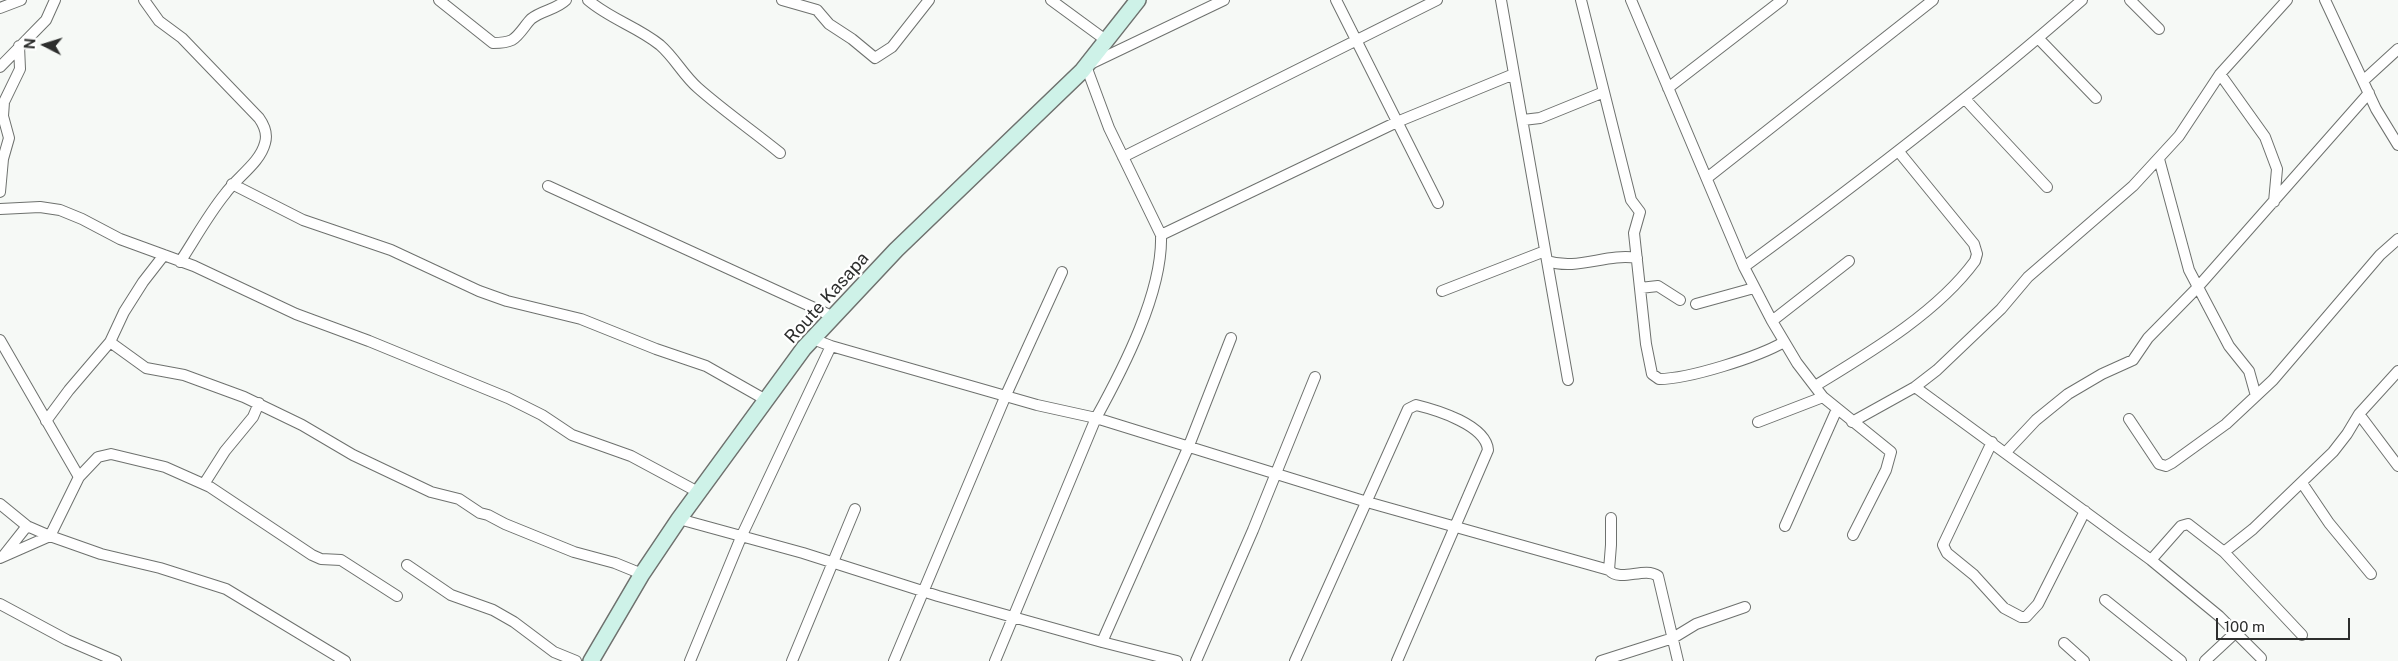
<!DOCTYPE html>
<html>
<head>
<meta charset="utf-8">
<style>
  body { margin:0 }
  #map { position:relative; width:2398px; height:661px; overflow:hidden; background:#f6f9f6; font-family:"Public Sans",sans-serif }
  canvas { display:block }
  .north { position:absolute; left:20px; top:20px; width:50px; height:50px; -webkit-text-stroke:4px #fff; paint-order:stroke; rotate:275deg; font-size:14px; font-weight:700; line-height:20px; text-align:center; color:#2d2e2d }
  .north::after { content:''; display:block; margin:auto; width:18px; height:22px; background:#2d2e2d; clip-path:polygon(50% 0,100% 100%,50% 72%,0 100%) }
  .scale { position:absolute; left:2216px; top:618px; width:134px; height:22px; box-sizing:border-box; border:2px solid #2d2e2d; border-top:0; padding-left:6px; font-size:15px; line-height:18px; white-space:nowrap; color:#2d2e2d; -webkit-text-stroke:4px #fff; paint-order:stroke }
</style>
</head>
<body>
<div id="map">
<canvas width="2398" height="661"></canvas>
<div class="north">N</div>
<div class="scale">100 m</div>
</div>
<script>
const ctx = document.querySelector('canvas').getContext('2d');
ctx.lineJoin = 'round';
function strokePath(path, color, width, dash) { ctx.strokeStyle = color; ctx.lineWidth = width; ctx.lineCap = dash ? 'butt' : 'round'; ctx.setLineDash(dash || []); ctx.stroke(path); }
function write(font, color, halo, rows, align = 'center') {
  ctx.font = font + ' "Public Sans",sans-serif'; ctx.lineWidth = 4.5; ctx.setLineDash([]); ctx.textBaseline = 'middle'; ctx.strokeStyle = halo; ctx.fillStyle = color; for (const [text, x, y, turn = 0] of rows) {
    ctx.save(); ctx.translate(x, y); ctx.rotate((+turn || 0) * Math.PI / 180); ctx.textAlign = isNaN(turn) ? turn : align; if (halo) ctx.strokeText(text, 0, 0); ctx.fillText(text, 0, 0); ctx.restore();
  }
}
const minor = new Path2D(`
  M144,0L159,21L182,38L259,118C264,125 268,133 265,143C260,163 237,177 225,194C208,215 195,239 180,262
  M439,0L493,43C500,43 506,43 512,40C520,35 525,25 531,19C542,10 556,10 566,0
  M588,0C610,19 638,27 660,45C675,58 683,75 698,88C724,111 753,131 780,153
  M782,0L817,10L829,24L852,39L875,58L892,47L929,0
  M1051,0L1107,41
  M1336,0L1438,203
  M1501,0L1568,380
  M1581,0L1631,200L1640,212L1634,233L1646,344L1652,374L1659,379C1689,379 1758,357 1784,342
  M1631,0L1744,267L1772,321L1797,363L1823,397L1891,452L1886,470L1853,535
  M2130,0L2159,29
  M2325,0L2376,109L2398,145
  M0,8L21,0
  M2038,38L2096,98
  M0,67L46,20L55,0
  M2220,74L2265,137L2277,169L2274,202
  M2363,81L2398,49
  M1668,88L1782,0
  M1965,99L2047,187
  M1523,120L1540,118L1604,92
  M1123,157L1437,0
  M2159,159L2189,270L2229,346L2249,371L2256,396
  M1707,178L1933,0
  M232,184L303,220L391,250L479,291L507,301L581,319L656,349L706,366L766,400
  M548,186L834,317
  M0,192L3,159L9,138L3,116L4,102L20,69L19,46
  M0,209L40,207L60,210L82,219L120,239L194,266L296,314L369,341L508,398L542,415L572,435L631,456L698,492
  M1161,235L1397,122L1514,74
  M1547,261C1578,271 1606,253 1637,258
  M1744,267C1860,182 1974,95 2082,0
  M1640,288L1658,286L1680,300
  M1442,291L1545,251
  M1696,304L1754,288
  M1772,321L1849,261
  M813,339L831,346L1037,405L1096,418L1367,502L1609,570
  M0,340L79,477
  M110,342L146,368L184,375L244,397L302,425L353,455L431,492L459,499L480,513L488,515L505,524L574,552L615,563L642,574
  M1815,386C1869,353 1937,313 1975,261L1977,254L1974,244L1899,152
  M1915,387L2151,560L2219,616L2261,658
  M2359,414L2398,466
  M2129,419L2159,464L2166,466L2172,463L2226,424L2273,380L2380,255L2398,239
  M46,421L69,390L110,342L124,312L143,282L164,255
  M1758,422L1823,397
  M1852,422L1915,387L1937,370L2001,309L2028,277L2133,186L2179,136L2220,74L2287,0
  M1992,442L1943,545L1947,553L1974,575L2004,608L2021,617H2026L2038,604L2085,511
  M2006,452L2036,420L2068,394L2102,374L2133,360L2148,338L2197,288L2369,93
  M2302,483L2329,523L2371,574
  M204,484L225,451L253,417L259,403
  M0,504L27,526L50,536L101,554L160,568L226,589L345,661
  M1611,518V545L1609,570C1621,583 1644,566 1658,576L1678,661
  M679,519L803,553L938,596L1102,642L1177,661
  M1785,526L1837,409
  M2224,552L2253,529L2333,452L2347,434L2359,414L2398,371
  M4,555L27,526
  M0,558L50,536L79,477L98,457L111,454L165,467L210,487L312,555L321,559L341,560L397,596
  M2151,560L2181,526L2188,524L2224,552L2302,635
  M407,565L451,595L493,610L514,622L554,652L576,661
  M2105,600L2181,661
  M0,604L67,640L116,661
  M1102,642L1188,448L1231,338
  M2064,643L2084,661
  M690,661L742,535L831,346
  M792,661L855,509
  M894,661L1006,395L1062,272
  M995,661L1096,418C1123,369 1163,292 1161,235L1109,128L1086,66L1224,0
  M1196,661L1253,530L1315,377
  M1295,661L1408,409L1416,405C1437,410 1486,425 1488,450L1397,661
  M1601,661L1673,638L1696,624L1745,607
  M2205,661L2235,633`);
const secondary = new Path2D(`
  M591,661L642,574L679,519L804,348L896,250L1082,71L1138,0`);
const streetNames = [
  ["Route Kasapa",827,298,-48]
];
strokePath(minor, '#6e716e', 12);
strokePath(secondary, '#6e716e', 18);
strokePath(minor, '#fff', 10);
strokePath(secondary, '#cef2e8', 15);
write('18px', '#2d2e2d', '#fff', streetNames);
</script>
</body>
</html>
